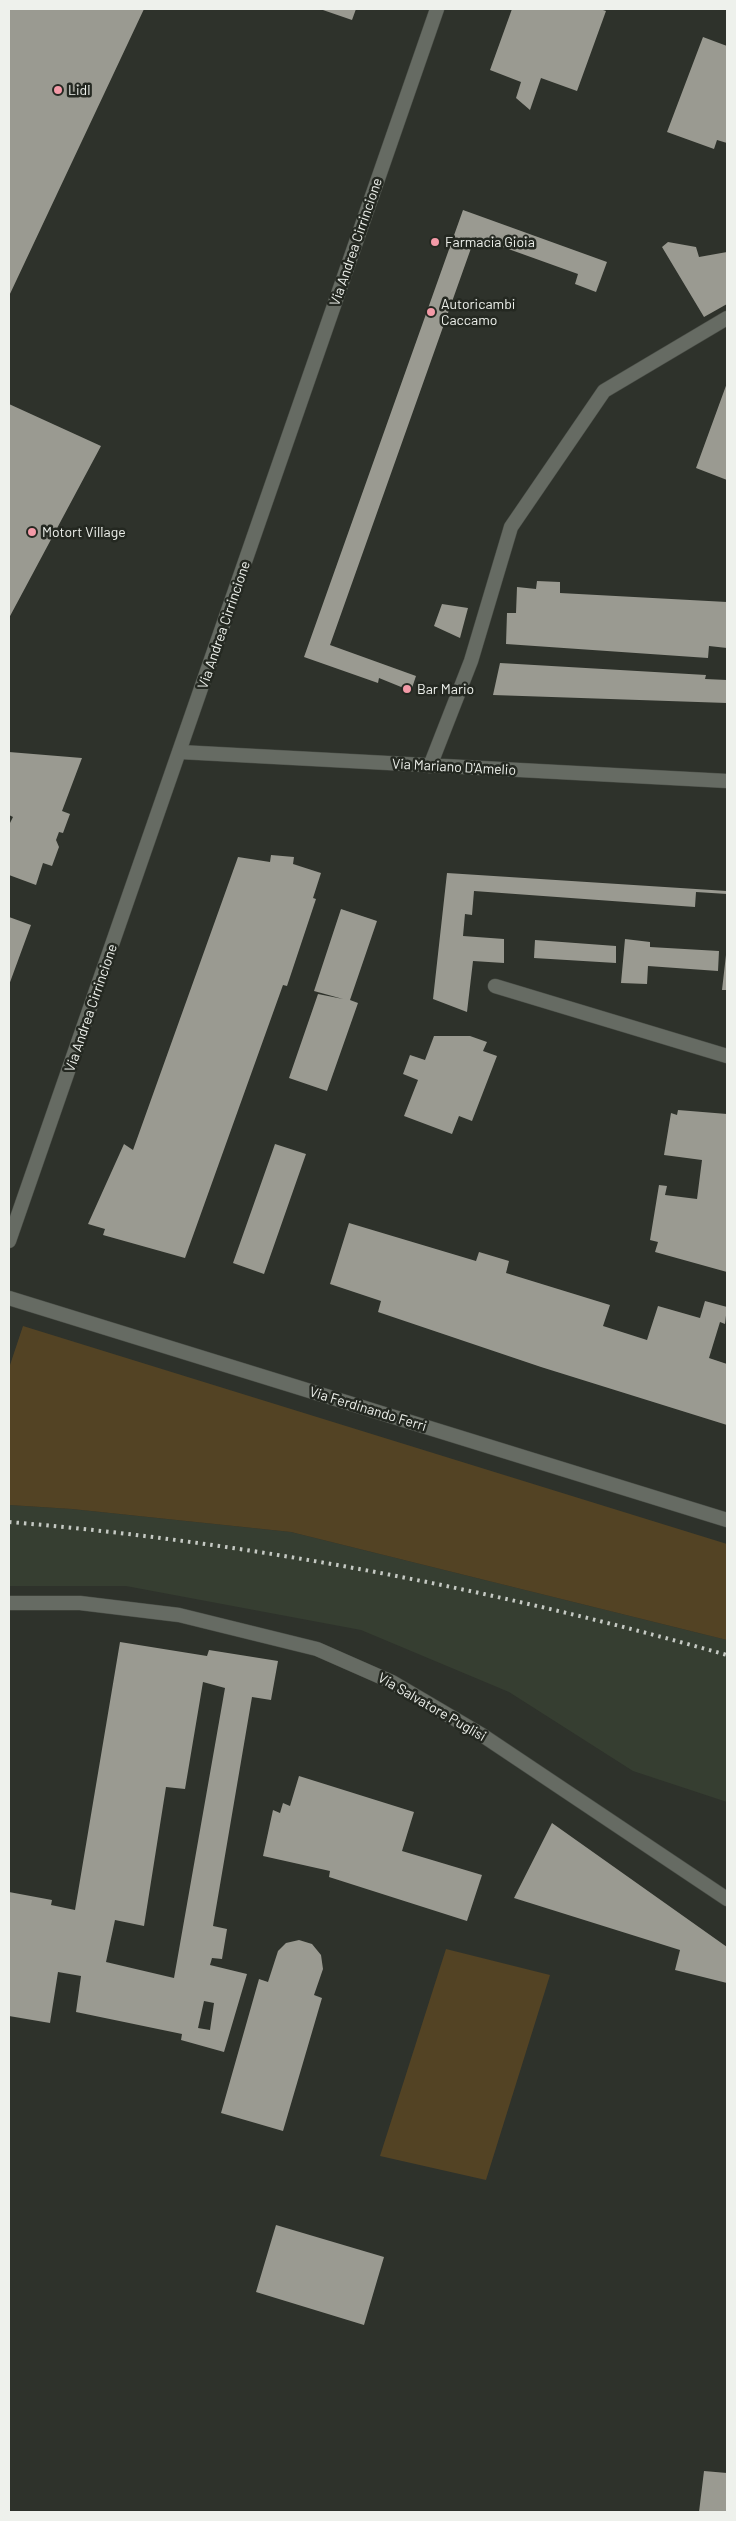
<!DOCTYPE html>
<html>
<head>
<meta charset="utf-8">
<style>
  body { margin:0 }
  #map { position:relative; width:736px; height:2521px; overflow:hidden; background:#2e322b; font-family:Barlow,sans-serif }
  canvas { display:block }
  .frame { position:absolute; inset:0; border:10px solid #eef1ec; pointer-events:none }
</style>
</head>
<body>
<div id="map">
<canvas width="736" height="2521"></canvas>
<div class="frame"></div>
</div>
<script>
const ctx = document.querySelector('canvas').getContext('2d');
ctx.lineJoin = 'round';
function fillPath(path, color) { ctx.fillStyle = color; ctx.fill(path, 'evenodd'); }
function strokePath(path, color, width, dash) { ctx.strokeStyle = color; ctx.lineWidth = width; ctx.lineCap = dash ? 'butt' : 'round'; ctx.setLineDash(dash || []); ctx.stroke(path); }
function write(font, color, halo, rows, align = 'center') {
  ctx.font = font + ' Barlow,sans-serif'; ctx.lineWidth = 5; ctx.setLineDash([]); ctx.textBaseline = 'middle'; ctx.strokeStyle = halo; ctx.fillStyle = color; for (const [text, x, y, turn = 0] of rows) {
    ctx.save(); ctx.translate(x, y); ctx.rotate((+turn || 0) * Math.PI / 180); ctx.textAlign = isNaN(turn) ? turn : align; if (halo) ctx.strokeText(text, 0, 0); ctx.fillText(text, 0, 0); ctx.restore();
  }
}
const built = new Path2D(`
  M9,1505L72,1509L291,1532L727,1640V1802L633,1771L509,1692L361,1630L126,1586H9Z`);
const green = new Path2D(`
  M23,1326L727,1544V1640L291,1532L72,1509L9,1505V1368Z
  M446,1949L550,1975L486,2180L380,2156Z`);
const building = new Path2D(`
  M9,9H144L9,296Z
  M320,9H356L352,20Z
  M512,9H600L606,11L577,91L541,78L530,110L516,98L521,82L490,70Z
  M703,37L727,46V143L717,140L714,149L667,132Z
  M463,210L607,262L596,292L575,284L578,274L475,237L330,645L416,676L411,691L379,678L378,683L304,657Z
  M668,242L696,247L699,257L727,252V304L704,317L662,247Z
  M727,383V480L696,468Z
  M9,404L101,446L9,618Z
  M537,581L560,582V593L727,602V648L709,646L708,658L506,644L507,613H516L517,587L536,589Z
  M442,604L468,608L460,638L434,626Z
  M500,663L706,675L705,679L727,680V703L493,695Z
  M9,752L82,758L62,811L70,814L63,833L59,832L56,840L59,847L52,866L43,863L36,885L9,875V825L13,817L9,815Z
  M271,855L294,857L293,864L321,873L313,898L316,899L287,986L283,985L185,1258L103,1235L105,1229L88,1224L124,1144L133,1150L238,857L270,862Z
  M447,873L727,891V894L696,892L695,907L474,891L472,915L465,914L463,936L504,939V963L473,961L467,1012L433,999Z
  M341,909L377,921L350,1000L358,1003L327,1091L289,1078L318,994L343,999L314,991Z
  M9,917L31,925L9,985Z
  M625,939L650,942V947L719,951L718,971L648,966L647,984L621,983Z
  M535,940L616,946V963L534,958Z
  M726,955H727V990H722Z
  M434,1036H470L487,1042L483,1051L497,1056L472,1121L459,1116L452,1134L404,1116L418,1080L403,1074L410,1055L425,1060Z
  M678,1110L727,1114V1272L655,1252L658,1242L650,1240L659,1185L667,1186L665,1195L697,1199L702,1160L664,1155L671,1113L677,1115Z
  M275,1144L306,1154L264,1274L233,1263Z
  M349,1223L476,1261L479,1252L509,1261L506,1273L610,1305L603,1326L647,1340L658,1306L700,1318L705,1301L727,1307L725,1324L720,1322L709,1358L727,1364V1425L541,1367L378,1312L381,1301L330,1284Z
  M120,1642L207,1656L209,1650L278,1661L271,1700L252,1697L213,1926L227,1929L222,1959L212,1958L210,1965L247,1974L224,2052L181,2040L182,2034L76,2012L81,1976L58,1972L50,2023L9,2016V1892L52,1900L51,1905L75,1910ZM203,1682L225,1688L174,1978L106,1962L115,1920L144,1926L166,1787L185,1789ZM204,2001L214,2003L210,2030L198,2028Z
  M299,1776L414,1812L402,1851L482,1875L467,1921L329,1877L330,1871L263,1856L273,1810L280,1813L283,1803L290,1806Z
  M552,1823L727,1947V1983L675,1970L680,1950L514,1898Z
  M299,1940L312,1944L321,1955L323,1969L314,1995L322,1998L283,2131L221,2113L259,1979L268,1982L278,1951L286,1943Z
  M276,2225L384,2257L364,2325L256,2292Z
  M704,2471L727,2473V2512H699Z`);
const minor = new Path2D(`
  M180,752L727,781
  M430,766L471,661L511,527L604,391L727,318
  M495,986L727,1056
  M9,1241L437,9
  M9,1298L727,1520
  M9,1603H80L179,1615L317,1649L392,1682L482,1735L727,1899`);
const rail = new Path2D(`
  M9,1522C250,1542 495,1589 727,1655`);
const markers = [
  [58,90,5,"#f39aa7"],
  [435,242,5,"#f39aa7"],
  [431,312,5,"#f39aa7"],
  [32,532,5,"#f39aa7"],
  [407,689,5,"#f39aa7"]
];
const poiNames = [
  ["Lidl",68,90],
  ["Farmacia Gioia",445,242],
  ["Autoricambi",441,304],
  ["Caccamo",441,320],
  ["Motort Village",42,532],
  ["Bar Mario",417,689]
];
const streetNames = [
  ["Via Andrea Cirrincione",356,242,-71],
  ["Via Andrea Cirrincione",224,625,-71],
  ["Via Mariano D'Amelio",454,767,3],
  ["Via Andrea Cirrincione",91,1008,-71],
  ["Via Ferdinando Ferri",368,1409,17],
  ["Via Salvatore Puglisi",432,1707,30]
];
fillPath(built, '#363e31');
fillPath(green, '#534324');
fillPath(building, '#9a9a91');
strokePath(minor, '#4a4e47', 15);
strokePath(minor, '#666b63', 14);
strokePath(rail, '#c5c9c3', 4, [2.5, 5]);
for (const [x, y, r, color] of markers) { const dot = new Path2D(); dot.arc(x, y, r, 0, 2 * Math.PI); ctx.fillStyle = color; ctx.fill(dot); strokePath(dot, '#242821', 2); }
write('14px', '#eef1ec', '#242821', poiNames, 'left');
write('14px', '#eef1ec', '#242821', streetNames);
</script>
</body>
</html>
